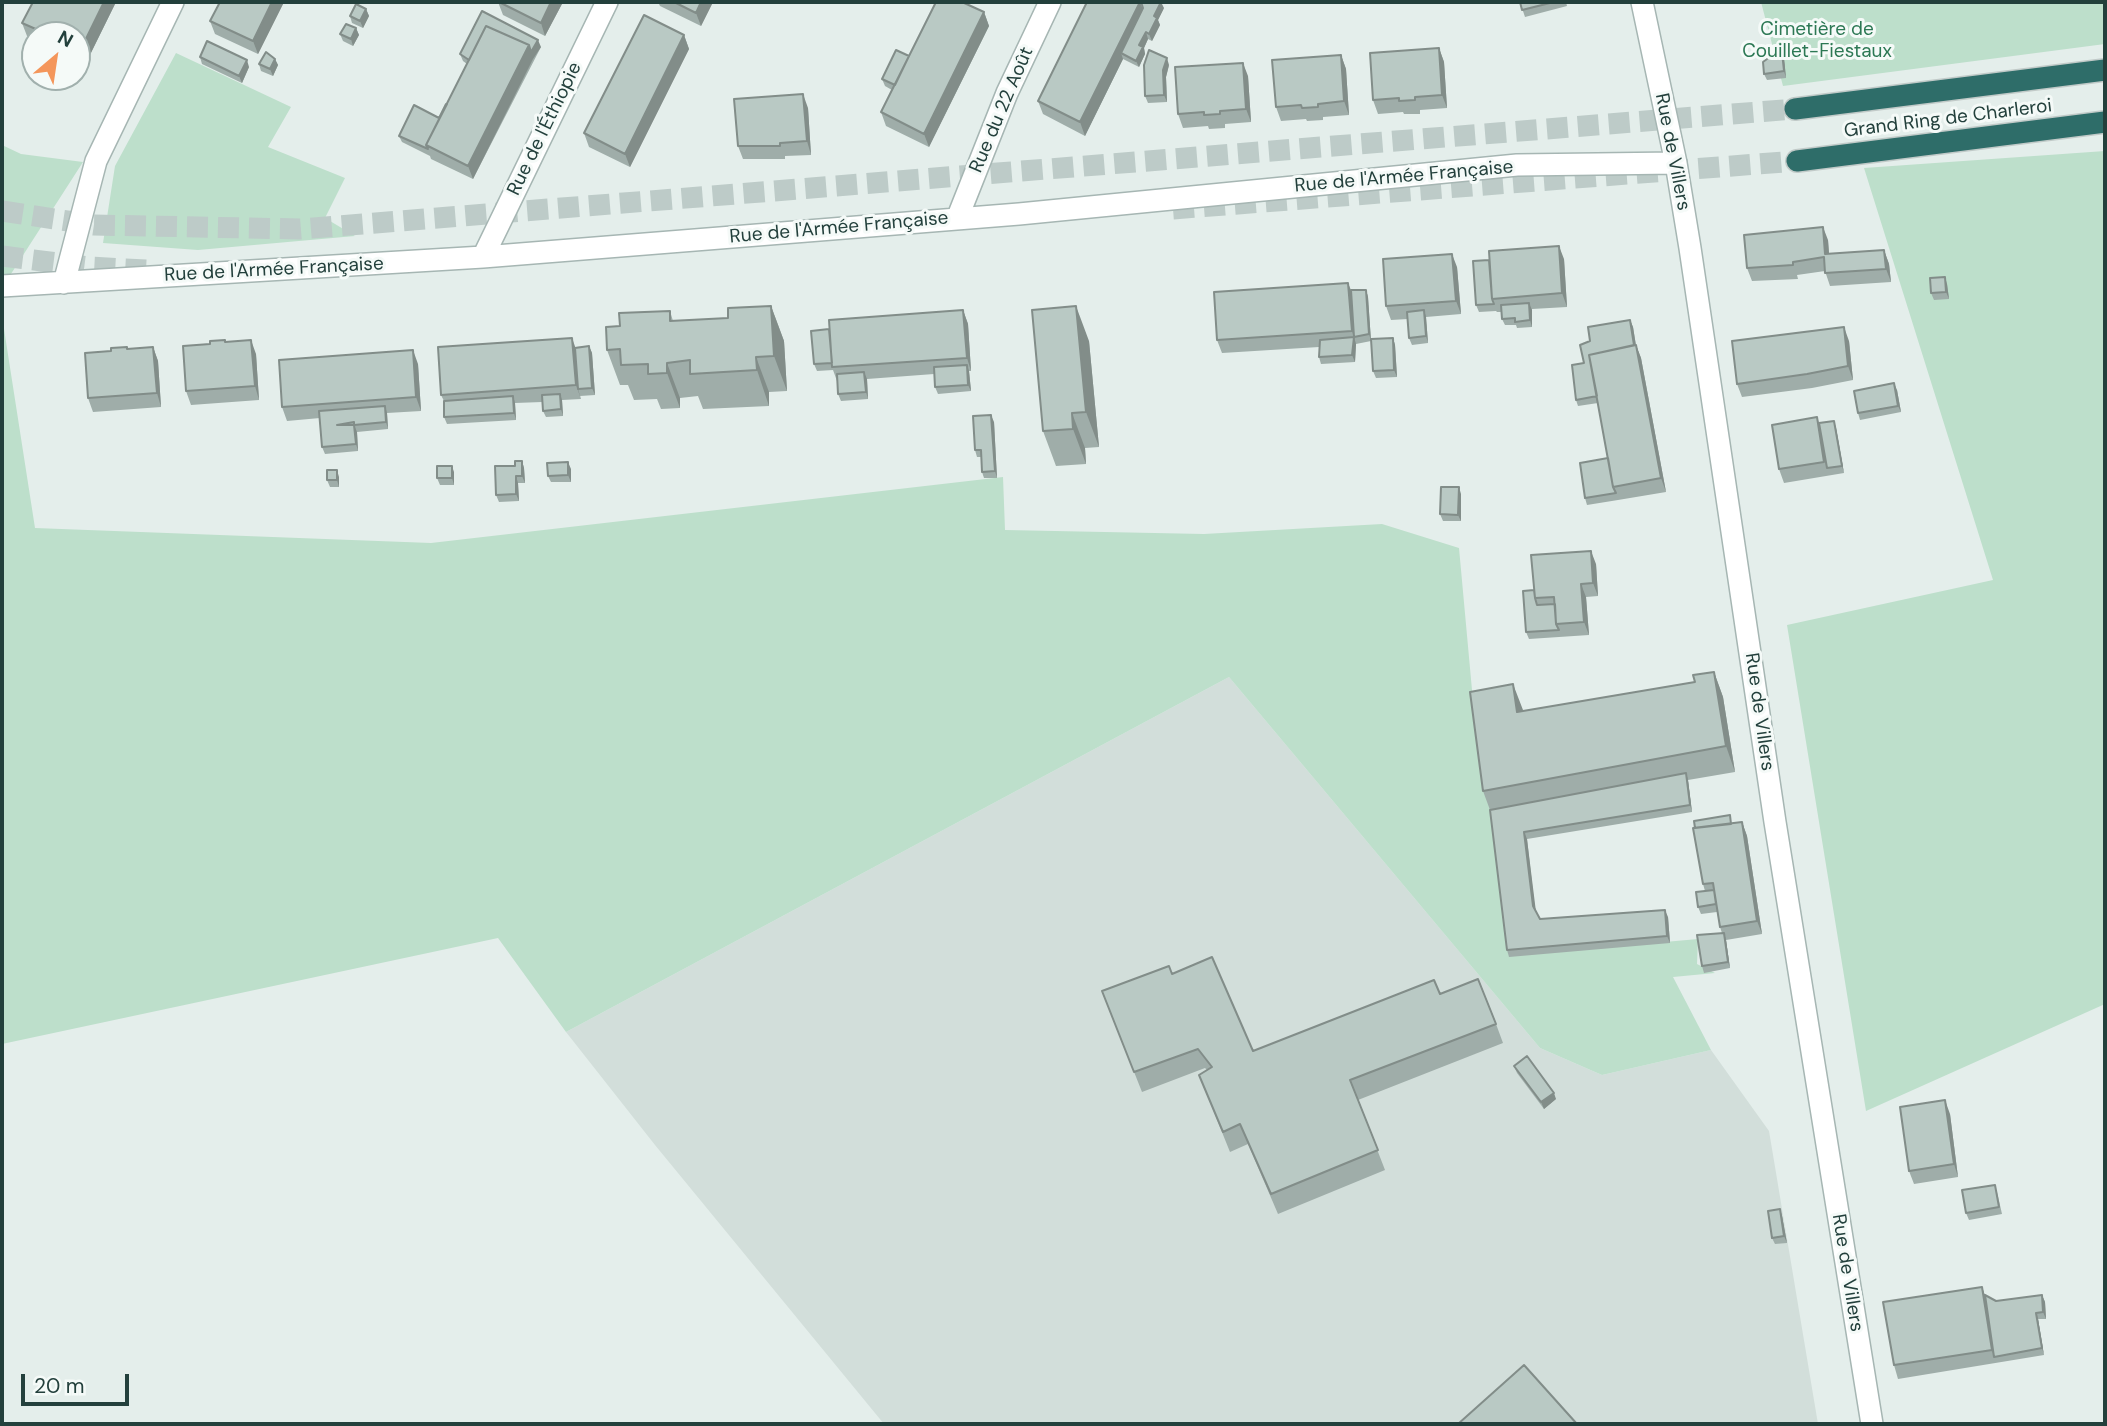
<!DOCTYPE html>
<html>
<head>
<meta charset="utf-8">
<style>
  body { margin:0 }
  #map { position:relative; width:2107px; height:1426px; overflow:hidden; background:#e4eeeb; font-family:"DM Sans",sans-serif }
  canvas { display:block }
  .frame { position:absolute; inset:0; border:4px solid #23403c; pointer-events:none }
  .north { position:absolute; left:21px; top:21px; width:70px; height:70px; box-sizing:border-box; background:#f5faf8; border:2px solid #a1b0ad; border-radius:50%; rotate:29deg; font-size:19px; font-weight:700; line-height:28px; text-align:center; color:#23403c }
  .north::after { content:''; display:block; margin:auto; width:24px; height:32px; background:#f4965b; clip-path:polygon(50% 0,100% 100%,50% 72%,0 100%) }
  .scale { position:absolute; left:21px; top:1374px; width:108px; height:32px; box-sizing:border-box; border:4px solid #23403c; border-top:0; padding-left:9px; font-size:21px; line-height:24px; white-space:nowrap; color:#23403c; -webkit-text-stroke:5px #f5faf8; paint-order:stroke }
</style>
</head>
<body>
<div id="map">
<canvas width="2107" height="1426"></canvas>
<div class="frame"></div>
<div class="north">N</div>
<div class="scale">20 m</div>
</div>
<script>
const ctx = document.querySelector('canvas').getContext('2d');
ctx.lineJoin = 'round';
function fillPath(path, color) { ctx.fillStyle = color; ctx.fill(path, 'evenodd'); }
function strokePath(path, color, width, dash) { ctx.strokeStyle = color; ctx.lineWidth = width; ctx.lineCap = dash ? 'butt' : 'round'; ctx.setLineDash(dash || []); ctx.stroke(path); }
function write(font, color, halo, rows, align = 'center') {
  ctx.font = font + ' "DM Sans",sans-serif'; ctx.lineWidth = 6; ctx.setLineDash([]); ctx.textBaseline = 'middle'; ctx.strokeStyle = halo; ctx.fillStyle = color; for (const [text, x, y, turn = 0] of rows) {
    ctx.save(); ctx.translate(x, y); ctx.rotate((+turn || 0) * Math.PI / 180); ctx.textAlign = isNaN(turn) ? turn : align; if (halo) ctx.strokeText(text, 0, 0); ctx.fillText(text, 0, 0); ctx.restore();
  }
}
const built = new Path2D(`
  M1229,677L1540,1048L1602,1075L1711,1050L1769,1131L1818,1424H884L655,1145L566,1032Z`);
const green = new Path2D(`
  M1761,2H2105V44L1783,86Z
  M176,53L291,107L268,147L345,178L325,218L355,236L198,250L103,243L115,166Z
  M2,145L21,154L83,162L9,277L2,276Z
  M2105,151V1004L1866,1111L1787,625L1993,580L1864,168Z
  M2,316L35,528L431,543L1003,477L1005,530L1204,534L1382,524L1459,548L1472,690L1491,815L1509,956L1698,939L1697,964L1715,973L1673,977L1711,1050L1602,1075L1540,1048L1229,677L566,1032L498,938L2,1044Z`);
const highwayTunnel = new Path2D(`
  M1173,209L1797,161
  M2,211L94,225L300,229L1795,109
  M2,256L89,267L146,270`);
const minor = new Path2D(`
  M1642,2L1676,163L1690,248L1775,822L1872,1424
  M957,219L1007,93L1050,2
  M483,257L607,2
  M64,283L96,161L173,2
  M2,286L483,257L1019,214L1517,165L1676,163`);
const highway = new Path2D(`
  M1795,109L2105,70
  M1797,161L2105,122`);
const wall = new Path2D(`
  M116,2L84,67L81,65L77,75V35H35V40L27,36L22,23Z
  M220,2H284L258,54L215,34L210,21Z
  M498,2H563L545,36L503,15Z
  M658,2H713L701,26L660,6Z
  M1520,2H1566L1567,6L1525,17Z
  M1164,8L1158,20L1160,25L1152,41L1148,39L1144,48L1145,54L1139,67L1123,59L1085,136L1043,114L1038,101Z
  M366,9L369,16L363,28L352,23L350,16Z
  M984,12L989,26L929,147L886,126L881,112L892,90L885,86L882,79L909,56Z
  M356,28L359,35L353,46L343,41L340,34Z
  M684,35L689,49L630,167L589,147L584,133Z
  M541,47L473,179L431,159L430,156L402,142L399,136L439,118L467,64L463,61L460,54Z
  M1439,48L1444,62L1447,108L1420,110V114H1404L1403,112L1378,114L1373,100Z
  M1341,55L1346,69L1349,115L1323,117V120L1307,121L1306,119L1281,121L1276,107Z
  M200,57L249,67L242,83L202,64Z
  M1784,58L1786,78L1767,80L1764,74Z
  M275,59L278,65L273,76L261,71L259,64Z
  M1169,65L1166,77L1167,102L1148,103L1145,96Z
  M1248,76L1251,122L1225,124V128L1209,129L1208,126L1183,128L1178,114Z
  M808,108L811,155L785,156V159H743L738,146Z
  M1828,240L1829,254L1884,250L1889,264L1891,282L1830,286L1825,271L1797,275L1798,279L1752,281L1747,268Z
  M1564,259L1567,307L1532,309V327L1517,328L1516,325H1505L1502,319V312H1497L1496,311L1479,312L1476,305Z
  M1457,267L1461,314L1426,317L1428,343L1412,345L1409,338L1408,319L1391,320L1386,306Z
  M1348,283L1351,290H1366L1368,297L1371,341L1356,344L1355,362L1321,364L1319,357V347L1222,353L1217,340Z
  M1947,284L1949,299L1934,300L1931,293Z
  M771,306L784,341L787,391L769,392V406L703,409L698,396L680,398V408L661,409L657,399L634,400L628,385H620L607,350L620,326L670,311L673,321L728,318Z
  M963,310L968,324L971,371H969L971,391L938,394L935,387L934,374L867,379L868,399L841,401L838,394L837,381L833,370L817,371L814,364L829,329Z
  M1630,320L1633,327L1636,345L1641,358L1666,492L1618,500L1587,505L1585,498L1608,458L1598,403L1578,406L1576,400L1584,363L1590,341Z
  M1393,338L1395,345L1397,377L1376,378L1373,371Z
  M225,340L226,342L256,354L259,400L191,405L186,391L210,344Z
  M1089,341L1099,447L1085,448L1086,464L1056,466L1043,431Z
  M1849,341L1853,380L1812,388L1742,397L1737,384Z
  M589,346L592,353L595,395L580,396L581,399L562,400L563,416L546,417L543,411L542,402L515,403L516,420L447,424L444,417V401L441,395L576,347Z
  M153,347L158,361L161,407L93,412L88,398L128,349Z
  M418,364L421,411L387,413L388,429L357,432L358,451L325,454L322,447L320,418L287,421L282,407Z
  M1897,390L1901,412L1860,420L1858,413Z
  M1817,417L1819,423L1836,428L1844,473L1784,483L1779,469Z
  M994,422L997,478H984L982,472L981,457H977L975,450Z
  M522,461L524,468L525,483H518L519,501L499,502L496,495L515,466Z
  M571,469V482H551L548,476Z
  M454,472V485H440L437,478Z
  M339,477V487H330L327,480Z
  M1461,494V521H1443L1440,514Z
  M1596,564L1598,596L1586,597L1589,635L1529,639L1526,632L1534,590Z
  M1714,672L1723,697L1735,772L1688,780L1692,812L1527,839L1535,910L1540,919L1668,917L1670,943L1509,957L1507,950L1490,810L1483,791L1523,711L1695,682Z
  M1742,822L1747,836L1762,934L1726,940L1730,968L1704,973L1702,966L1722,933L1720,927L1717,912L1701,914L1698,907L1705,891L1703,884L1733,823Z
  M1172,974L1253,1051L1440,994L1496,1024L1503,1043L1358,1100L1385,1170L1278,1214L1248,1144L1230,1152L1199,1075L1207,1070L1205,1068L1142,1092L1102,991Z
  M1514,1066L1556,1099L1544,1109L1517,1073Z
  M1950,1114L1958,1177L1914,1184L1909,1171Z
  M1997,1192L2002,1214L1969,1220L1966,1213Z
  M1782,1216L1787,1243L1775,1244L1772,1238Z
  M1982,1287L1985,1296L1996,1301L2042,1295L2045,1302L2046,1319H2038L2044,1355L1898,1379L1894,1365Z`);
const shadedWall = new Path2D(`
  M104,2H116L84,67L79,53Z
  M272,2H284L258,54L253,41Z
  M551,2H563L545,36L541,23Z
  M701,2H713L701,26L696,13Z
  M1140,2L1145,14L1121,53L1123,59L1085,136L1080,122Z
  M1161,2L1164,8L1158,20L1160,25L1152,41L1149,34L1154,16Z
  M366,9L369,16L363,28L360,21Z
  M984,12L989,26L929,147L924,134Z
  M356,28L359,35L353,46L351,39Z
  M1146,32L1148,39L1144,48L1145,54L1139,67L1136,61L1139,45Z
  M684,35L689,49L630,167L625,154Z
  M538,40L541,47L533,59L531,52Z
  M529,45L533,59L473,179L468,166Z
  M1439,48L1444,62L1447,108L1442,95Z
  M1782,52L1784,58L1786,78L1784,71Z
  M1341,55L1346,69L1349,115L1344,101Z
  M1167,58L1169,65L1166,77L1167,102L1164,95L1163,70Z
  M79,59L82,66L77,75V63Z
  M275,59L278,65L273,76L270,69Z
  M247,60L249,67L242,83L239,76Z
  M1243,63L1248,76L1251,122L1246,109Z
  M803,94L808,108L811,155L807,141Z
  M1823,227L1828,240L1830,267L1825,254Z
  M1559,246L1564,259L1567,307L1562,293Z
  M1884,250L1889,264L1891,282L1886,269Z
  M1452,254L1457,267L1461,314L1456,301Z
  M1945,277L1947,284L1949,299L1946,292Z
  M1348,283L1353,297L1354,337L1352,331Z
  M1366,290L1368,297L1371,341L1369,334Z
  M1529,303L1532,310V327L1530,320Z
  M771,306L784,341L787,391L774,356Z
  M1076,306L1089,341L1099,447L1086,412Z
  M963,310L968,324L971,371L967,358Z
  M1424,310L1426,317L1428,343L1426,336Z
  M1630,320L1633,327L1638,359L1635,352Z
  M1844,327L1849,341L1853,380L1848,366Z
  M1354,337L1356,344L1355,362L1352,355Z
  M572,338L577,352L578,389L581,399L576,385Z
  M1393,338L1395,345L1397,377L1394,370Z
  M251,340L256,354L259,400L255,386Z
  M1636,345L1641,358L1666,492L1661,478Z
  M589,346L592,353L595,395L592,388Z
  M153,347L158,361L161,407L157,393Z
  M413,350L418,364L421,411L416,397Z
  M756,357L769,392V406L757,370Z
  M667,363L680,398V408L667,373Z
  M967,365L969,371L971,391L968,385Z
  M864,372L867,379L868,399L866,392Z
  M1894,383L1897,390L1901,412L1898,406Z
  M560,394L562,400L563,416L561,409Z
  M513,396L515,403L516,420L514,413Z
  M385,406L387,413L388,429L386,422Z
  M1072,413L1085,448L1086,464L1073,429Z
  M991,415L994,422L997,478L995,471Z
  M1834,421L1836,428L1844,473L1842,466Z
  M354,425L357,432L358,451L356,444Z
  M522,461L524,468L525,483L522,476Z
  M568,462L571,469V482L568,475Z
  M452,466L454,472V485L452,478Z
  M337,470L339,477V487L337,480Z
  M516,476L518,483L519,501L516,494Z
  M1459,487L1461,494V521L1458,515Z
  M1591,551L1596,564L1598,596L1593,583Z
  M1581,584L1586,597L1589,635L1584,622Z
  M1714,672L1723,697L1735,772L1726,746Z
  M1513,684L1523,710L1526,737L1517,712Z
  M1686,773L1688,780L1692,812L1690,805Z
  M1742,822L1747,836L1762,934L1757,921Z
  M1524,832L1527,839L1536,912L1533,906Z
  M1665,910L1668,917L1670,943L1667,936Z
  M1724,933L1726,940L1730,968L1728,962Z
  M1554,1093L1556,1099L1544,1109L1541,1102Z
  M1945,1100L1950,1114L1958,1177L1954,1164Z
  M1780,1209L1782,1216L1787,1243L1784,1236Z
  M1982,1287L1987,1301L1994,1357L1992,1350Z
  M2042,1295L2045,1302L2046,1319L2043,1312Z
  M2036,1313L2038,1319L2044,1355L2042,1348Z`);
const building = new Path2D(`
  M33,2H104L79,53L77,52V35H41L36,32L38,30L22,23Z
  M220,2H272L253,41L210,21Z
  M499,2H551L541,23Z
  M674,2H701L696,13Z
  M936,2H962L984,12L924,134L881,112Z
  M1087,2H1140L1080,122L1038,101Z
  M1141,2H1161L1154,16L1157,18L1149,34L1146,32L1139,45L1143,47L1136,61L1121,53L1143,8Z
  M1520,2H1554L1522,10Z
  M356,4L366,9L360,21L350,16Z
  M482,11L538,40L531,52L529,45L486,26L469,60L460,54Z
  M644,15L684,35L625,154L584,133Z
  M346,24L356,28L351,39L340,34Z
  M486,26L529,45L468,166L426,145Z
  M207,41L247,60L239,76L200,57Z
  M1439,48L1442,95L1415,97V100L1399,101V98L1373,100L1370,53Z
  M896,50L909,56L895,85L882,79Z
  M1149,50L1167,58L1163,70L1164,95L1145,96L1144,65Z
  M266,52L275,59L270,69L259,64Z
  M1782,52L1784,71L1764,74L1763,62L1775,53Z
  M1341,55L1344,101L1318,104V107L1302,108L1301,105L1276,107L1272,60Z
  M1243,63L1246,109L1220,111V114L1204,115V112L1178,114L1175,67Z
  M803,94L807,141L780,143V146H738L734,99Z
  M446,104H447L426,145L428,149L399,136L414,105L439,118Z
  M1823,227L1825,254L1884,250L1886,269L1825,273L1824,257L1793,262V265L1747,268L1744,235Z
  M1559,246L1562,293L1492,299L1489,251Z
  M1452,254L1456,301L1386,306L1383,259Z
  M1489,260L1492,299L1494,304L1476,305L1473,261Z
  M1945,277L1946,292L1931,293L1930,278Z
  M1348,283L1352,331L1217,340L1214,292Z
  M1351,290H1366L1369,334L1354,337Z
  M1529,303L1530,320L1515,322V318L1502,319L1501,305Z
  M771,306L774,356L756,357L757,370L690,374V360L667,363V373L648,374V364L621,365L620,349L607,350L606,327L620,326L619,313L670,311V321L728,318V308Z
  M1076,306L1086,412L1072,413L1073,429L1043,431L1032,310Z
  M963,310L967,358L832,367L829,320Z
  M1424,310L1426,336L1409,338L1407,312Z
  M1630,320L1634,345L1589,355L1597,396L1576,400L1572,365L1584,363L1580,345L1590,341L1588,327Z
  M1844,327L1848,366L1807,374L1737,384L1732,341Z
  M829,329L832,363L814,364L811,331Z
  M1354,337L1352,355L1319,357L1320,340Z
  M572,338L576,385L441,395L438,347Z
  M1393,338L1394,370L1373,371L1371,339Z
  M225,340V342L251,340L255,386L186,391L183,346L210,344V341Z
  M1636,345L1661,478L1613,487L1589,355Z
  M589,346L592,388L578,389L575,348Z
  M127,347V349L153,347L157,393L88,398L85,353L111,351V348Z
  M413,350L416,397L282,407L279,360Z
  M967,365L968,385L935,387L934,367Z
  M864,372L866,392L838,394L837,374Z
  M1894,383L1898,406L1858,413L1854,391Z
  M560,394L561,409L543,411L542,395Z
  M513,396L514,413L444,417V401Z
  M385,406L386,422L354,425L356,444L322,447L319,411ZM354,422V425H337Z
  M991,415L995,471L982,472L981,450H975L973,416Z
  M1817,417L1824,462L1779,469L1772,425Z
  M1834,421L1842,466L1827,468L1819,423Z
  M1608,458L1613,487L1616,493L1585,498L1580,463Z
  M515,461H522V476H516V494L496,495L495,466H515Z
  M568,462V475L548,476L547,463Z
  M437,466H452V478H437Z
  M327,470H337V480H327Z
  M1441,487H1459L1458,515L1440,514Z
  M1591,551L1593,583L1581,584L1584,622L1556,624L1554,597L1535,598L1531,555Z
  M1534,590L1535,598L1537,605L1555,604L1556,624L1559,630L1526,632L1523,591Z
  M1714,672L1726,746L1483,791L1470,692L1513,684L1517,712L1695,682L1693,675Z
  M1686,773L1690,805L1524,832L1533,906L1540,919L1665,910L1667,936L1507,950L1490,810Z
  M1730,815L1731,824L1695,828L1694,821Z
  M1742,822L1757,921L1720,927L1713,883L1703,884L1693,828Z
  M1714,890L1716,904L1698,907L1696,892Z
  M1724,933L1728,962L1702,966L1697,935Z
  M1212,957L1253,1051L1434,980L1440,994L1478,979L1496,1024L1350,1080L1378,1150L1271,1194L1240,1124L1223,1132L1199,1075L1212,1067L1198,1049L1134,1072L1102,991L1169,966L1172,974Z
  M1527,1056L1554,1093L1541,1102L1514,1066Z
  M1945,1100L1954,1164L1909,1171L1900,1107Z
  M1995,1185L1999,1207L1966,1213L1962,1190Z
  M1780,1209L1784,1236L1772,1238L1768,1211Z
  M1982,1287L1992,1350L1894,1365L1883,1302Z
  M1985,1295L1996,1301L2042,1295L2043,1312L2036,1313L2042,1348L1994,1357Z
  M1524,1365L1577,1424H1458Z`);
const parkNames = [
  ["Cimetière de",1817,30],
  ["Couillet-Fiestaux",1817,52]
];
const streetNames = [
  ["Rue du 22 Août",1002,110,-67],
  ["Grand Ring de Charleroi",1948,119,-7],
  ["Rue de l'Éthiopie",545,129,-64],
  ["Rue de Villers",1672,152,79],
  ["Rue de l'Armée Française",1404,177,-5],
  ["Rue de l'Armée Française",839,228,-5],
  ["Rue de l'Armée Française",274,270,-3],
  ["Rue de Villers",1759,712,82],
  ["Rue de Villers",1847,1273,81]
];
fillPath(built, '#d2deda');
fillPath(green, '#bddfcb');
strokePath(highwayTunnel, '#bdcbc8', 21, [21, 10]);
strokePath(minor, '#a6b6b3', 24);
strokePath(highway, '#c1cac8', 24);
strokePath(minor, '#fff', 21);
strokePath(highway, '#2e6d69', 21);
fillPath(wall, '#9fada9');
fillPath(shadedWall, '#828d89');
fillPath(building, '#b9c9c4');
strokePath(building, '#828d89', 2);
write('19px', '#2c7854', '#f5faf8', parkNames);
write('19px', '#23403c', '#f5faf8', streetNames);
</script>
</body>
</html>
